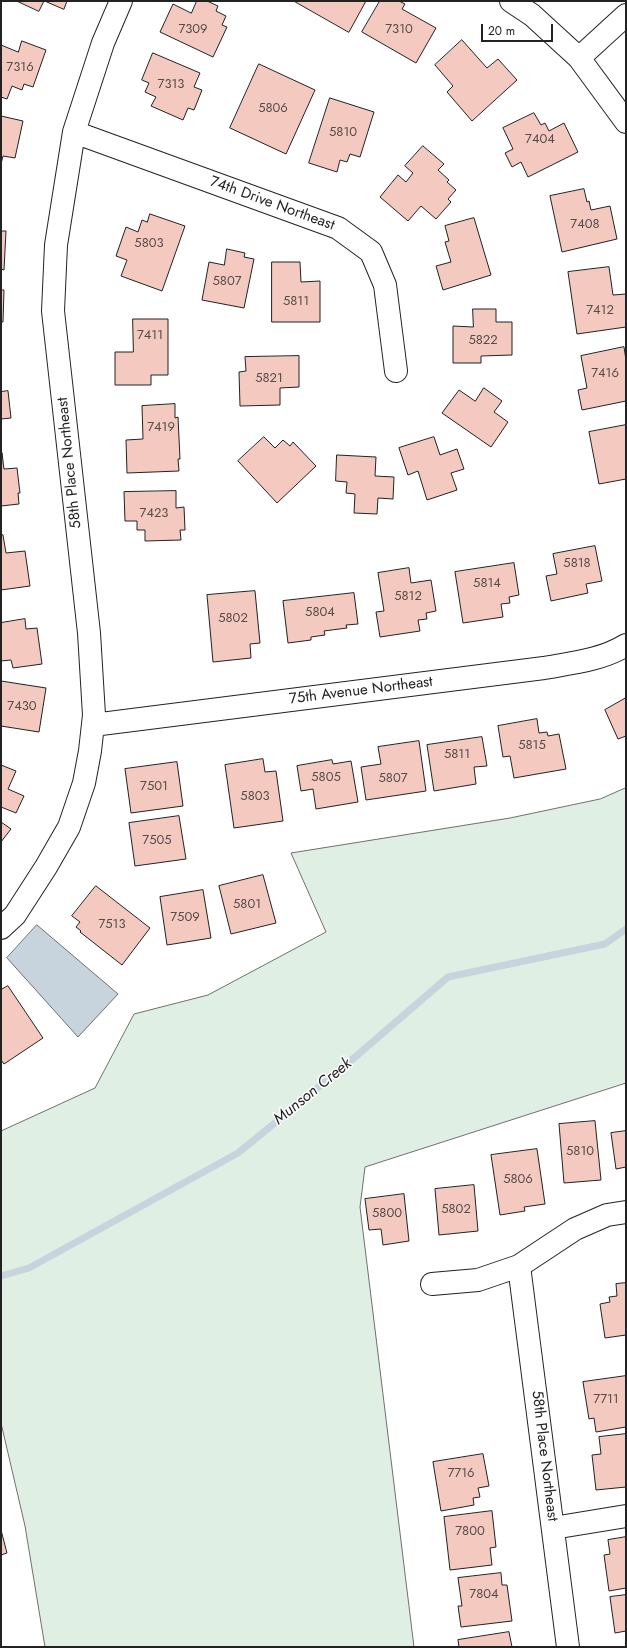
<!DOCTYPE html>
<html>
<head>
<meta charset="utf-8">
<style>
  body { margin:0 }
  #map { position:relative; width:627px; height:1648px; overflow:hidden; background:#fff; font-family:Jost,sans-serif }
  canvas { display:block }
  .frame { position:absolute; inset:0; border:2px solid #222; pointer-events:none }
  .scale { position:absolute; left:481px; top:24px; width:72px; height:18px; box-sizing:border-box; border:2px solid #222; border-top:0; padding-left:5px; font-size:12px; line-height:14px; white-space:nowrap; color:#222; -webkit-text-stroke:3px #fff; paint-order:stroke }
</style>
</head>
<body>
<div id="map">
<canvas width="627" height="1648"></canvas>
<div class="frame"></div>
<div class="scale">20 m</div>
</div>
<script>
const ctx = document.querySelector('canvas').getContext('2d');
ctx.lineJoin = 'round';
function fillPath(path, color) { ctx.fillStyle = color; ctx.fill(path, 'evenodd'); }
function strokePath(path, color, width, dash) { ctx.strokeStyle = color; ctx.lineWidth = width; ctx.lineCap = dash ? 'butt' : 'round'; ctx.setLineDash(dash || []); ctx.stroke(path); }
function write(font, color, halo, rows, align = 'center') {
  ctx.font = font + ' Jost,sans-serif'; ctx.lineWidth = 3; ctx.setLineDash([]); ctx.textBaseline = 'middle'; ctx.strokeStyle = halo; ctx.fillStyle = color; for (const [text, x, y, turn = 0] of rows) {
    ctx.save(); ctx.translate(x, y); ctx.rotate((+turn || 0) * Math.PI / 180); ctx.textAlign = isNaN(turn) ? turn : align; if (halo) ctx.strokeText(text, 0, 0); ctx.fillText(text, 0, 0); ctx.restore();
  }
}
const green = new Path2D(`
  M626,788V1083L365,1167L360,1207L414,1647H45L25,1526L1,1423V1131L95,1088L134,1014L208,995L326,932L291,853L510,818L600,799Z`);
const water = new Path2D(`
  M37,925L118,994L78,1037L7,958Z`);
const stream = new Path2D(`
  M1,1276L29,1268L238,1153L347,1064L448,977L605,944L626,929`);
const building = new Path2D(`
  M17,1H44L39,11Z
  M45,1H67L64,9Z
  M197,1H207L218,6L216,11L226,16L222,25L227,27L213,57L160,32L173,4L191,13Z
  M294,1H366L349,32Z
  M380,1H399L405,4L402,9L436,28L416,63L362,32Z
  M462,40L487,68L498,59L517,80L472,121L447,92L453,86L435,65Z
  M22,41L46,50L33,87L24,84L22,90L12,86L7,99L1,97V45L18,52Z
  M153,53L200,73L194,87L202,90L194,110L188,108L183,120L151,106L156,97L145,92L149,83L142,80Z
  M259,64L315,90L286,154L230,128Z
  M330,98L374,112L360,157L350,154L347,162L340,160L337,172L309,163Z
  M534,113L541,125L545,123L549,131L564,123L578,152L528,177L521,162L512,167L505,153L513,149L503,128Z
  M1,116L23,121L15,158L3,156L1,164Z
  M423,146L444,164L438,170L449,180L447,182L456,190L448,199L451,202L436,219L421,206L408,221L380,197L398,175L406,182L413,173L405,166Z
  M584,189L587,202L589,201L591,210L610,206L617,239L562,252L550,196Z
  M150,214L185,226L162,291L121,276L127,260L116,256L126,227L138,232L142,220L147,222Z
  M474,218L491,275L443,290L436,266L451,262L445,242L449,241L445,226Z
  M1,231H6L4,270L1,269Z
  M227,249L245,253L244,257L254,259L244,308L202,300L209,262L224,265Z
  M272,262H300L301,282L320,281V322H272Z
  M609,267L613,295L626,294V327L577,334L568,272Z
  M1,290H4L3,322H1Z
  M473,309H496V322H512V355L481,356V363H453V326L473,327Z
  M133,319H168V375H151V385H115V352H133Z
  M624,347L626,360V401L582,410L578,390L587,388L581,356Z
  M299,356V387L280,388V405L240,406L239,372L246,371L245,357Z
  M484,388L502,401L494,412L508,422L491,447L442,413L459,390L475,401Z
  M8,391L11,418L1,419V392Z
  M175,404V418L178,417L180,459H178L179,471L127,473L126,440L143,439L142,406Z
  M626,425V479L599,484L589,432Z
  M264,437L275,448L283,440L290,446L293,442L316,466L277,503L238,461Z
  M434,437L440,455L457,449L464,469L451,473L457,490L427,500L418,471L408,475L399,448Z
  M2,453L4,469L17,468L20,493H18L19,504L1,506Z
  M337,455L376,457L375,476L394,477L393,499L378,498L377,514L354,513L355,494L346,493L347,482L336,481Z
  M176,491V508L184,507L185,530H180L181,540L145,541V530H137V521H125L124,492Z
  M3,535L6,553L25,551L30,586L1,590V536Z
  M595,546L602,581L586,584L588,593L551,601L546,576L557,574L553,554Z
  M514,563L519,595L509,597L510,603L501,604L503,617L463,623L455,572Z
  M409,568L411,583L431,580L436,611L426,613L427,619L418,620L420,631L380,637L376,612L384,611L378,573Z
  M255,591L260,643L250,644L251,658L213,662L207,595Z
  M354,593L358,624L346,625L347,628L324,631L325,635L311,637V640L288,643L283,601Z
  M25,619L26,629L37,628L42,664L13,668L11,660L1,661V623Z
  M1,681L46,688L39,732L1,726Z
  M626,698V736L618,739L605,710Z
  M537,719L539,733L547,732L548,736L559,734L566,769L514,778L510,756L503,757L498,726Z
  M482,737L487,766L474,767L476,784L434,791L427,745Z
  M419,741L426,791L366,800L361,767L381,764L378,747Z
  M263,759L265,772L276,771L283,821L234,828L225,765Z
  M332,760L333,764L351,761L358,802L316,809L313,789L301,791L297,766Z
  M177,762L183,806L131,813L125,769Z
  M1,765L16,771L8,789L24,796L16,813L1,807Z
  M179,816L186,859L135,866L129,823Z
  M1,822L11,829L1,842Z
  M263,875L276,923L231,934L219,886Z
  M96,886L150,928L122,965L80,932L81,931L76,927L80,922L72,916Z
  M203,890L211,938L167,945L160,897Z
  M8,986L43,1038L4,1064L1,1060V990Z
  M595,1121L601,1180L564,1183L559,1124Z
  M626,1131V1167L616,1169L611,1133Z
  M537,1149L545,1204L524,1207L525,1211L500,1215L491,1155Z
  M474,1185L478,1231L439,1235L435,1189Z
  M404,1194L409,1241L383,1245L381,1229L369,1230L365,1199Z
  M626,1283V1335L605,1338L600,1304L610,1302L609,1297L617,1296L616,1284Z
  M626,1376V1427L596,1432L594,1418L589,1419L583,1382Z
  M626,1434V1487L596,1490L592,1455L601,1454L599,1437Z
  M483,1454L489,1486L478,1488L480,1497L473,1498L474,1505L441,1511L433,1462Z
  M492,1511L496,1547L490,1548L492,1565L450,1570L444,1517Z
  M1,1530L7,1553L1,1555Z
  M626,1537V1588L609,1591L604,1555L610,1554L608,1540Z
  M501,1573L502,1585H507L512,1621L461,1627L458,1606H462L458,1578Z
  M626,1595V1631L615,1633L610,1597Z
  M509,1632L512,1647H459L458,1640Z`);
const minor = new Path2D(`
  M511,1L532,15L579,58L626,122
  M579,58L626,15
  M74,132L338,228L371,252L385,285L396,371
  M93,725L544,668C572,663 602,660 626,645
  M1,928L15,915L46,867L69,827L84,783L90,751L94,715L89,633L53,311L56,245L74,132L103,43L121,1
  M519,1266L568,1647
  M432,1284L478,1280L519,1266L575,1229L607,1215L626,1212
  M553,1528L626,1516`);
const numberNames = [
  ["7309",193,30],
  ["7310",399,30],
  ["7316",20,68],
  ["7313",171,85],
  ["5806",273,109],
  ["5810",343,133],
  ["7404",540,140],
  ["7408",585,225],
  ["5803",149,244],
  ["5807",227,282],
  ["5811",296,302],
  ["7412",600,311],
  ["7411",150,336],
  ["5822",483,341],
  ["7416",605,374],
  ["5821",269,379],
  ["7419",161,428],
  ["7423",154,514],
  ["5818",577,564],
  ["5814",487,584],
  ["5812",408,597],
  ["5804",320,613],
  ["5802",233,619],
  ["7430",22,707],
  ["5815",532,746],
  ["5811",457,755],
  ["5805",326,778],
  ["5807",393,779],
  ["7501",154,787],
  ["5803",255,797],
  ["7505",157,841],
  ["5801",247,905],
  ["7509",185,918],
  ["7513",112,925],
  ["5810",580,1152],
  ["5806",518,1180],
  ["5802",456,1210],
  ["5800",387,1214],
  ["7711",606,1400],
  ["7716",461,1474],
  ["7800",470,1532],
  ["7804",484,1595]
];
const streetNames = [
  ["74th Drive Northeast",272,204,20],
  ["58th Place Northeast",70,463,-96],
  ["75th Avenue Northeast",361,691,-7],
  ["58th Place Northeast",544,1456,83]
];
const waterNames = [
  ["Munson Creek",313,1092,-39]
];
fillPath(green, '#e0efe3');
strokePath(green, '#6f6f6f', 1);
fillPath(water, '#c7d3dd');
strokePath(water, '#6f6f6f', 1);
strokePath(stream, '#c7d3dd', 7);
fillPath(building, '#f3c9c0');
strokePath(building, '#222', 1);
strokePath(minor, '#222', 24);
strokePath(minor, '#fff', 22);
write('13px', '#564c4a', null, numberNames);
write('15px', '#222', '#fff', streetNames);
write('italic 16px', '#222', '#fff', waterNames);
</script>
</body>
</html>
